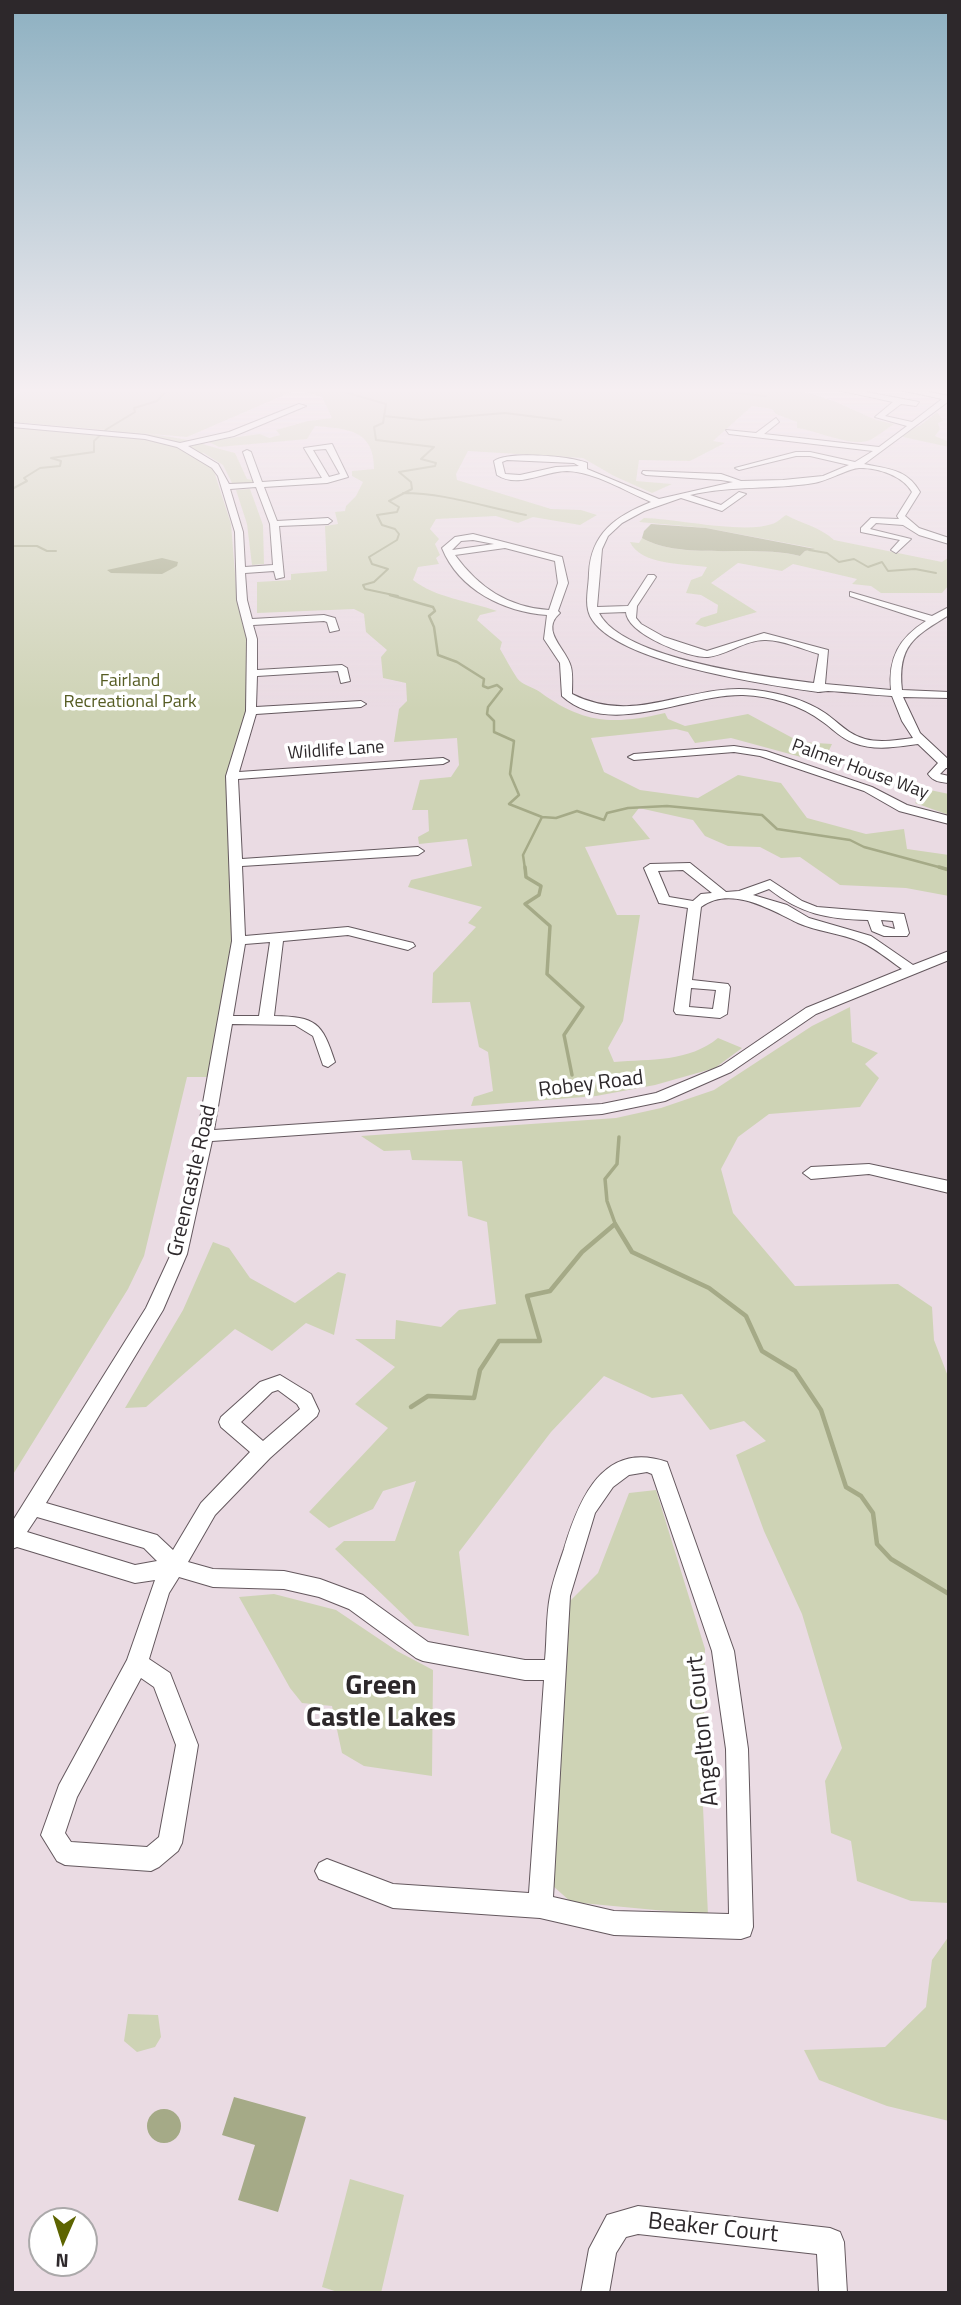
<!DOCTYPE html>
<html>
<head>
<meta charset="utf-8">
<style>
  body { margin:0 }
  #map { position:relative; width:961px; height:2305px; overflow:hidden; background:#eadbe3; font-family:"Titillium Web",sans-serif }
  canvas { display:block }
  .frame { position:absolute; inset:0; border:14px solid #2d282b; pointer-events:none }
  .north { position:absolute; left:28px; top:2207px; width:70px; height:70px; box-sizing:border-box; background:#fff; border:2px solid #aba9aa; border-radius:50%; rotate:183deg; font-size:19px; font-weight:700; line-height:28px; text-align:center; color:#2d282b }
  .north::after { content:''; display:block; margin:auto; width:24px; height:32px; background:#5d6400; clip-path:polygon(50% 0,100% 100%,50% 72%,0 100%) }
</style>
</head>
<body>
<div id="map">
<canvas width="961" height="2305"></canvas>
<div class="frame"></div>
<div class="north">N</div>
</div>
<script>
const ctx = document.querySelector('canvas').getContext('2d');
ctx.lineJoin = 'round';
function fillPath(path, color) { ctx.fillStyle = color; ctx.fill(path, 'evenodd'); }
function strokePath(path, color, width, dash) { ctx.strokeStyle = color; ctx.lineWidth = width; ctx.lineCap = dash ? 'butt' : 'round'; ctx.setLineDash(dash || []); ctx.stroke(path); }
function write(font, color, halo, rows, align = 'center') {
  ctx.font = font + ' "Titillium Web",sans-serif'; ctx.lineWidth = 7; ctx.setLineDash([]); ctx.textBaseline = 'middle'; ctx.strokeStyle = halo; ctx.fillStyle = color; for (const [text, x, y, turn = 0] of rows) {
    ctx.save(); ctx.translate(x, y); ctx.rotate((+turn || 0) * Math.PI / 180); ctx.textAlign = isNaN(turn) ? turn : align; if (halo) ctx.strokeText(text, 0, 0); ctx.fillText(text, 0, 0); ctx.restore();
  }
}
const green = new Path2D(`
  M25,387H788L834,401L876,420L894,424C886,429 878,436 870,440C852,448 816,430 797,428V422L776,414L772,409L752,406L713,441L725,443L690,461L639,460L636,481L672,484L652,493L614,476L583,458L468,451L456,474L457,480L551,509L581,510L597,515L580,525L533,517L518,523L496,516L436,519L430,529L439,539L435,544L440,555L436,558L439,564L418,567L413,580C436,598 469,601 497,611L480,615L477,620L502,642L500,649C506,659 511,669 517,678C522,685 533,687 540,692C583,724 614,725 665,713L668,719L685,726L748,714L800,742L832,744L823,763L731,738L695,743L688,732L676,729L591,738L604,772L640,790L698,798L738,775L781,783L807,818L866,834L904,829L907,849L949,855V896L906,888L840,885L800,857L781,858L760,847L728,846L705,836L693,820L639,808L632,817L650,839L585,847L617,915H640L623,1021L608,1048L614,1062C651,1059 689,1062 718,1038L742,1048L715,1068L655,1085L596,1096L471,1106L474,1097L493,1091L488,1052L479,1047L470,1002L432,1003L433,973L476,927L468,923L482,907L408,887L411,880L472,866L467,839L419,844L418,837L429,831L428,810H412L420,780L451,777L459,765L457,738L394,742L399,709L407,701L406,683L383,678L381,657L387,650L366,632L364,614L354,609L257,613V582L291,580V574L327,571L325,526L338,524L335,512L345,511L346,506L356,496L363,482L352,476V471L374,469C374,429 347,429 315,426L307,439L219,447L207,441L260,434L269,438L280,435L276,430L308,421L332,418L322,397L305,392H291L187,437L12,422V400Z
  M937,412L943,421L938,423L940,429L935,436L949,442V447L903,437V433L921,425Z
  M12,425C66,429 131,429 182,439C200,442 217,449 235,453L247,479L253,480L254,483H232L223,465L202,452L213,468L231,524L237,599L246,629L250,711L229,771L236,933L207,1077H187L144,1256L128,1289L12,1476Z
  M250,489L263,525L264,564L252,565L247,524L236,490Z
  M786,515C803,524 820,527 834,540L942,562L949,557V585L942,593H881L871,586L852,584L857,579L793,564L782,571L738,563L711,583L757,612L705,627L695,624L701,618L717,613L718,605L701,595L686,593L691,580L702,576L707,567C685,564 640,565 630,542L639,543L642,538C682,561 753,544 800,556L805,551L813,548L706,528L639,522L644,518C679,519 743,534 772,524C777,523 781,518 786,515Z
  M930,790L949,794V815L915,803Z
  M850,1007L852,1042L878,1053L865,1064L879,1078L860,1107L769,1114L738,1137L721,1169L733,1213L795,1286L898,1284L932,1307L934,1340L949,1379V1903L911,1901L857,1881L851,1841L831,1833L825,1781L842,1748L802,1614L764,1531L736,1455L766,1441L744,1421L710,1430L682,1394L652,1398L604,1376L551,1432L459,1552L469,1636L415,1626L335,1549L344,1541H395L416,1481L383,1491L373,1509L329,1528L309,1512L388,1428L355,1404L395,1367L355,1339H395L396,1320L441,1327L459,1310L496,1304L487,1222L468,1216L462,1161L412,1160L410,1150L384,1151L361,1136L616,1118L661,1108L714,1090L812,1026Z
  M213,1242L229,1248L250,1278L295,1303L338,1272L346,1274L334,1335L306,1323L272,1351L235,1329L146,1407L125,1408L183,1310Z
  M656,1490L705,1649L703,1807L708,1915L571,1902L553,1886L564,1607L598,1573L629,1493Z
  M274,1594L336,1610L397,1651L433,1670L432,1776L364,1766L342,1753L332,1706L302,1703L290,1688L239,1597Z
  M949,1936V2121L887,2106L819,2080L804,2050L885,2047L926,2007L932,1960Z
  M128,2014L158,2015L161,2037L155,2047L137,2052L124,2041Z
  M350,2179L404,2195L381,2293H341L322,2287Z`);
const water = new Path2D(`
  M651,524L706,528L815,549L805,551L800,556C754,544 682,561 642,538L644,531Z
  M162,558L178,562L177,566L162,574L111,573L107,570Z
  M234,2097L306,2117L278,2212L238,2200L255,2145L222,2135Z
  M147 2126a17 17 0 1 1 34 0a17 17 0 1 1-34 0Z`);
const streamFar3 = new Path2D(`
  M327,387L386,404L383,423L374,427L376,440L434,447L421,459L436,463L435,466L399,472L411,482L412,489L389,501L399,507L397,512L377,515L382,525L395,529L399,534L397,540L369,557L372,564L388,569L374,582L363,585L365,589L398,596
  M730,387L726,392L766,396
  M384,416L421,420L505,413L561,420
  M12,489L27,481L24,478L40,468L60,466L61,461L51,458L94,452V441L107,429L135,412L134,408L157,401L170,387
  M403,493C445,493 484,507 526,515
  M12,546H37L47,551H56
  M809,550L827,553L839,562L854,559L868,567L882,562L888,571L915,569L936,573`);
const streamFar2 = new Path2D(`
  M390,595L433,607L435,611L429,616L434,627L438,655L457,662L484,679L483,686L488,688L497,685L502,689L488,707L487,714L494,721V732L514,741L510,774L519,795L509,804L542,817L523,855L525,869
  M542,817L556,818L577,811L604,820L607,813L628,808L667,806L762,815L777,829L850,840L864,847L946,869`);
const streamFar1 = new Path2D(`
  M525,867L526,877L541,886L539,895L525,904L550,926L547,974L583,1007L564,1035L572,1075
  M939,867L949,870
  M612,1226L615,1224
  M616,1226L607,1201L605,1179L617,1164L619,1137`);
const stream = new Path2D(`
  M615,1224L632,1252L709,1288L746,1316L762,1351L795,1371L821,1410L846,1487L861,1496L873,1513L877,1544L891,1559L949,1594
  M411,1407L428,1396L474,1398L480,1370L499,1341H540L527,1296L550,1291L582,1252L615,1224`);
const minor = new Path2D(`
  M824,387H840L919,402L916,406L901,404L885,416L912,422L942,399L887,387H904L949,396V401L864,464C888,469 907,469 920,492L905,516L919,528L949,538V544L919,535L903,525L876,523L870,529L911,539L896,553L891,550L900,540L861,532V528L871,518L899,519L897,516L912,492C903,476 879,468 860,468C852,467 827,481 814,483C773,490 733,485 690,495L721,505L739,492L746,494L722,511L681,498L644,511L622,523L608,536L602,549L597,607L628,606L648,575H654L656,577L637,606L636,618L641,624L664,637L707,651L764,633L828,650L825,684L891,690C888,658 899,638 926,621L850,596V592L932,616L949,607V615C915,636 897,645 902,690L949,692V698L903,697L920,733L949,760V768H946L940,774L949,776V783C940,782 934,782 928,774L938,763L918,744C896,747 875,751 854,743C842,739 833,729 823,722C801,705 771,696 743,695C687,694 609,739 562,696L560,663L544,639L547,615C504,612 459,590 442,548L455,537L473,534L562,557L568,583L558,611L560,613C539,631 567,649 571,667C573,675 572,685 572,694C637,727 689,682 755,690C779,693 804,699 825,713C838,722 849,735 865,739C880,743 897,740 913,738L902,721L892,696C871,695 850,692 828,691C825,691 821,692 818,692C769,685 613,663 590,616C584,603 589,587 589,573C591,533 616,516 651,502C625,491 595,472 567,471C543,471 519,489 497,475L494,461C509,451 570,456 587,463V469L659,499L733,482L721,480L646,475L642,473L643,471L721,474L741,481L783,480L823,476L849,465L810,456H796L739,470L735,468L796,452H810L855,462L873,451L729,434L726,430L756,433L776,418L779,422L764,434L879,447L907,426L875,417L893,402ZM507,460L574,463L579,466L556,467L520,475L505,474L502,462ZM473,540L494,544L452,550L461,541ZM505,548L555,561L558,583L549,610C508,607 479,588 455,555ZM626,612C627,634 688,658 708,657C727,655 747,639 766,640C782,640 802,649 819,654L814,683C765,677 622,659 599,613Z
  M299,404L306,406L234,436L188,446L218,464L229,484L254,483L243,452L247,450L251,452L262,482L322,478L304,448L332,444L348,477L327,483L264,487L277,521L328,518L332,521L328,524L279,526L284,577L276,579L274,571L245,573L247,600L252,619L324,615L335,618L339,630L330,632L327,622L324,621L253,625L257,639V670L342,665L347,668L350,681L341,683L338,671L257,676L256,707L361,701L366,704L361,707L256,714L239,772L443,758L449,761L443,764L238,779L242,859L418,847L424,851L418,855L242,866L245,936L348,927L413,943L415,946L408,950L348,935L283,941L274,1016C316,1017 322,1022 335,1062L328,1067L323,1065L313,1036L295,1025L232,1024L214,1130L602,1104L656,1093L721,1066L806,1008L902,969C889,960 875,948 861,942C841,933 818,932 798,923C771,910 731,885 701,907L692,980L728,984L730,987L727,1014L720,1018L676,1014L674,1011L688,908L659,903L644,868L650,864L690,863L726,892L739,891L770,880L802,901L817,907L904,914L909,933L907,936H884L872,931L868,920C827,919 801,914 769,889L753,895L787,905L809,918L871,936L913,965L949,951V960L816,1014L731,1072L665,1101L602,1114L212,1141L187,1254L163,1310L46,1503L157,1535L173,1550L201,1503L250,1452L221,1427L219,1422L221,1417L260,1382L280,1375L311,1394L319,1411L317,1416L270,1458L215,1515L188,1562L213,1569L284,1571L320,1579L363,1595L428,1642L525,1660H545C547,1639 546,1616 550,1596C553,1580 559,1564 564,1549C579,1499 603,1440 667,1462L734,1651L748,1749L753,1927L750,1936L741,1939L614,1935L540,1918L393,1908L319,1879L315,1871L319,1863L327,1859L393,1884L529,1893L544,1680H525L423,1661L416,1658L349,1609L319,1597L284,1589L213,1587L179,1577L169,1593L149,1659L170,1673L198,1745L182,1843L178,1851L159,1867L151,1871L65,1865L57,1861L41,1835L59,1785L127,1660L155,1580L135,1583L17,1547L12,1549V1522L146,1308L171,1254L197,1136L232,941L226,776L246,711L247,639L237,600L235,532L218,476L212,468L177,447L145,439L12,427V423L145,435L180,443L229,432ZM326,449L340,474L329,477L313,450ZM256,487L270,524L273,565L245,567L243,532L230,489ZM683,870L712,893L701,894L693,901L669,897L658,871ZM881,920L893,921L895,929L883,926ZM270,942L259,1016H233L245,944ZM691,988L716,990L713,1009L689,1007ZM278,1390L297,1404L300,1409L263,1441L241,1422L272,1392ZM647,1472L652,1474L712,1651L726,1749L729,1914L614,1911L553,1897L570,1596L595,1513L613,1487L629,1475ZM37,1517L144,1548L157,1561L135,1565L27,1532ZM141,1678L154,1687L176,1745L159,1837L147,1847L71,1842L65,1833L77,1797Z
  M734,746L766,751L872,787L907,805L949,816V824L899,811L864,791L760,756L734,752L634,760L628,757L634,754Z
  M869,1164L949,1181V1193L869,1174L811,1179L803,1173L811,1167Z
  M638,2206L830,2228L840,2232L844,2242L847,2293H819L817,2254L638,2234L626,2237L616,2253L609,2293H581L589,2249L607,2215Z`);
const farParknames = [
  ["Fairland",130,682],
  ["Recreational Park",130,703]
];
const farStreetnames = [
  ["Wildlife Lane",336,751,-4],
  ["Palmer House Way",860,770,20]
];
const streetNames = [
  ["Robey Road",591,1085,-7],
  ["Greencastle Road",193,1181,-77]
];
const nearStreetnames = [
  ["Angelton Court",704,1731,-96],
  ["Beaker Court",713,2229,6]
];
const nearNeighbourhoodnames = [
  ["Green",381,1687],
  ["Castle Lakes",381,1719]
];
fillPath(green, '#ced3b5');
fillPath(water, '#a5aa87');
strokePath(streamFar3, '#a5aa87', 2);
strokePath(streamFar2, '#a5aa87', 2.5);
strokePath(streamFar1, '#a5aa87', 3.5);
strokePath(stream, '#a5aa87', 4.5);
strokePath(minor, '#64585e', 2);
fillPath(minor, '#fff');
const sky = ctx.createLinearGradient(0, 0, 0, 710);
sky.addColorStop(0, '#8db0c1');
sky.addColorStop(0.55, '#f6eff2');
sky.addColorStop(1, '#f6eff200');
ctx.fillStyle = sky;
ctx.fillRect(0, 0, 961, 710);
write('18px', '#565c23', '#fff', farParknames);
write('18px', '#2d282b', '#fff', farStreetnames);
write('21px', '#2d282b', '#fff', streetNames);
write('24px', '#2d282b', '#fff', nearStreetnames);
write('bold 28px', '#2d282b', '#fff', nearNeighbourhoodnames);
</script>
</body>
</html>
